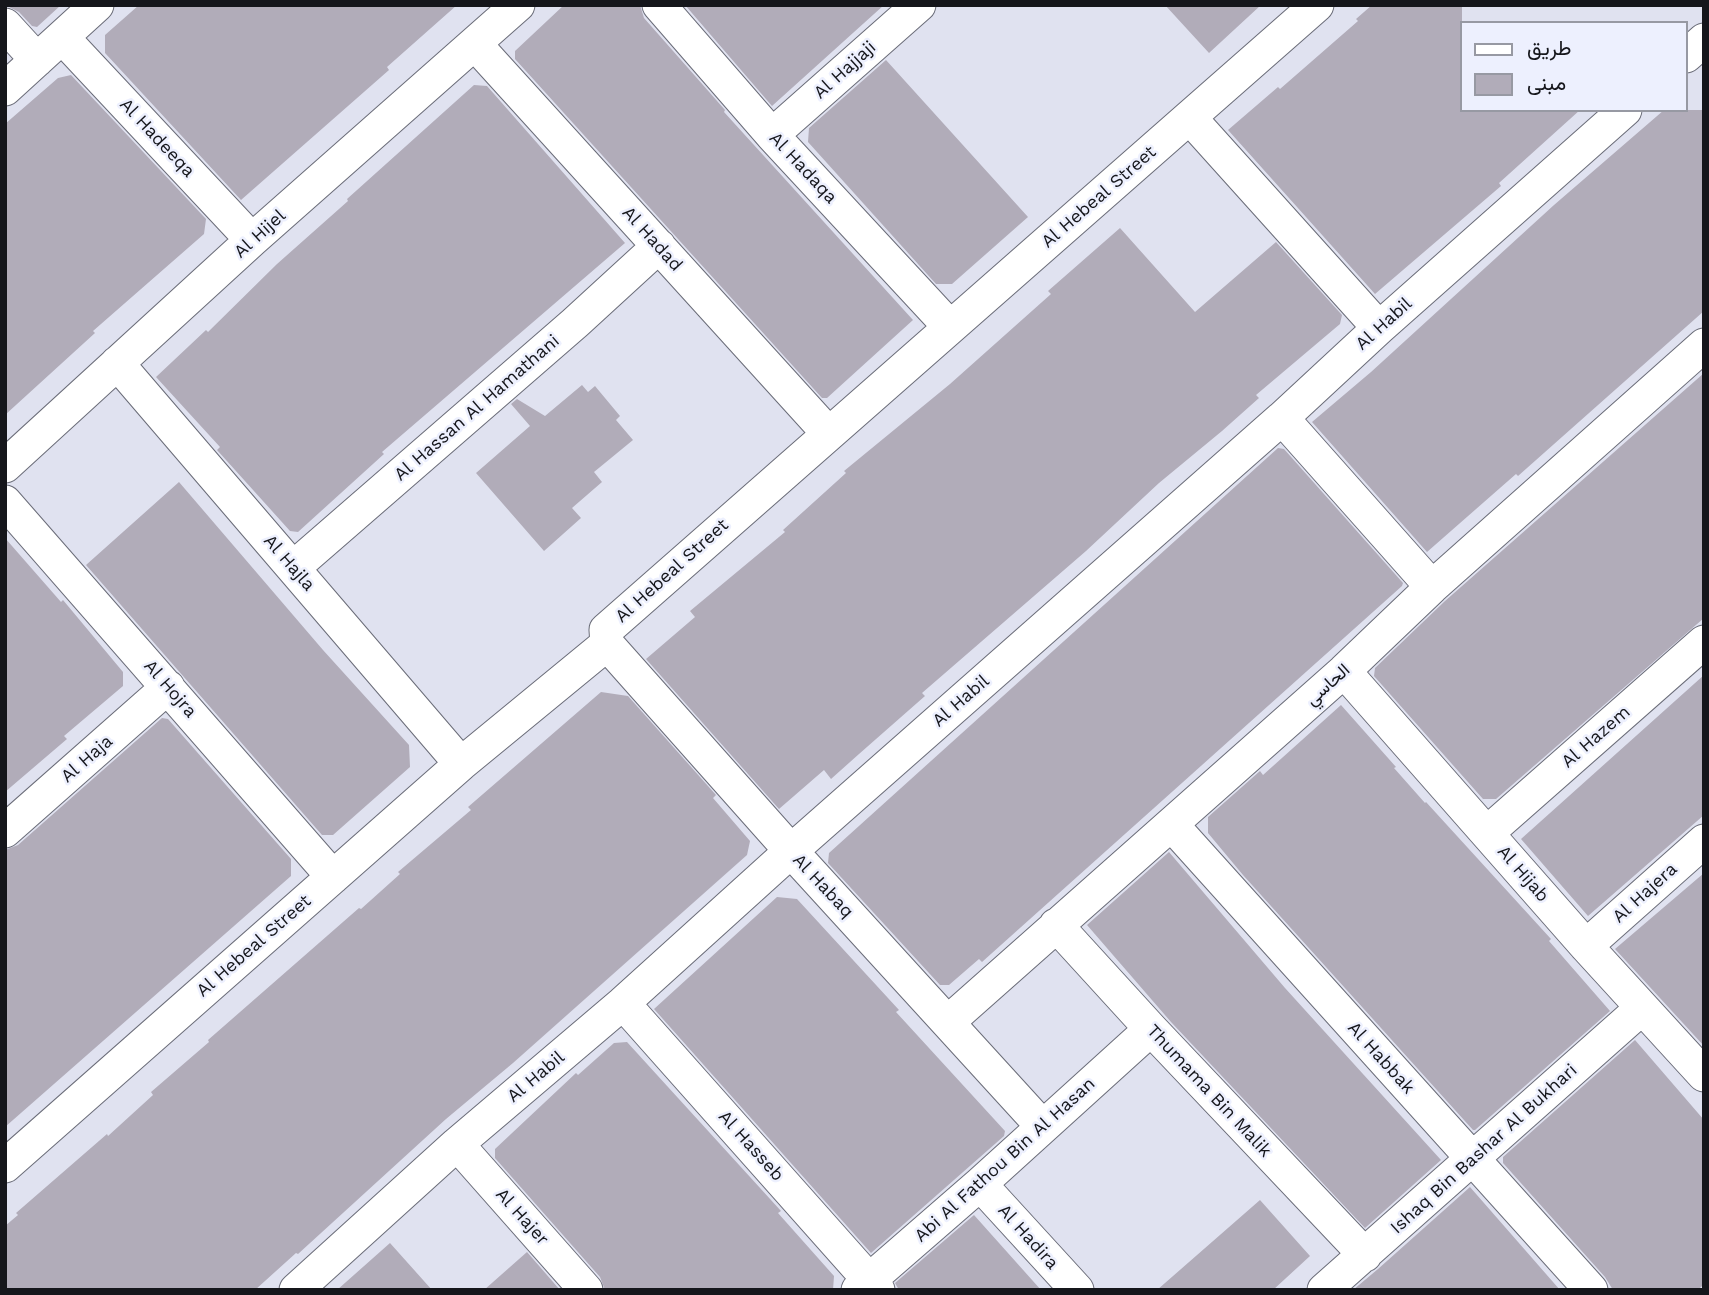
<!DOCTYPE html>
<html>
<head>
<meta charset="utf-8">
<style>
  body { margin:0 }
  #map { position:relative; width:1709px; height:1295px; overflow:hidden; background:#e0e2f0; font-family:"Work Sans",Vazirmatn,sans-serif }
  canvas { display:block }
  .frame { position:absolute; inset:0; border:7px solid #15161b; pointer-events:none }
  .legend { position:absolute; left:1460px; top:21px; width:228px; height:91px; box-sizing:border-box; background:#edf0fe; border:2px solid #9799a3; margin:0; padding:9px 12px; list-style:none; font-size:21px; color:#15161b }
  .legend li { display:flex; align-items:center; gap:14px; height:35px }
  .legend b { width:35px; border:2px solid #9799a3 }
</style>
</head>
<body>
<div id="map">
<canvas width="1709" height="1295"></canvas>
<div class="frame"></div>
<ul class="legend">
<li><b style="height:9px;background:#fff"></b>طريق</li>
<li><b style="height:19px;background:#b1acb9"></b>مبنى</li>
</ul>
</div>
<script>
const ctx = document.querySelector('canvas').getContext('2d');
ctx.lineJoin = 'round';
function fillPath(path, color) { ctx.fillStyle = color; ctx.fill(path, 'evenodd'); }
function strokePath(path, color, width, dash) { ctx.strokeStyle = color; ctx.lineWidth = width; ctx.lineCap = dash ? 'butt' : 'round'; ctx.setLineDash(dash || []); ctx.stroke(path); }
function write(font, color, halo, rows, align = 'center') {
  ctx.font = font + ' "Work Sans",Vazirmatn,sans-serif'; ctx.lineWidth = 5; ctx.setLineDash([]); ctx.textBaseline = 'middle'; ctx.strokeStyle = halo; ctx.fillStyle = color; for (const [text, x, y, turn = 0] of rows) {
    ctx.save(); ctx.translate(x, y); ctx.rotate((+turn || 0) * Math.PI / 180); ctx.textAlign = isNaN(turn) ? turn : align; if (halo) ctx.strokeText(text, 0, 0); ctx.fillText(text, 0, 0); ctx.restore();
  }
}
const building = new Path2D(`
  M5,5H61L37,27L32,26L19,12Z
  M139,5H457L387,67L389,70L241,200L105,53V35Z
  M564,5H640L644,18L725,110L724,112L913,320L827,398H822L515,59V51Z
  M685,5H884L772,106Z
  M1165,5H1261L1209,53Z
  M1372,5H1462V110H1580L1499,183L1501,186L1375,294L1228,130L1278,87L1280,89L1358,21L1356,19Z
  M886,60L1028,217L952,284H936L808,142L809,128Z
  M71,75L206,219L204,234L93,331L95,333L5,415V124L58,78Z
  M474,85L487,86L625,243L382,452L384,454L298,532L290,531L217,450L220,447L156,377L206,330L208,332L277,264L348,201L347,199Z
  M1664,110H1704V311L1518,476L1516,474L1427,552L1312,422L1371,372L1554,205Z
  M1120,228L1195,312L1276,242L1342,315L1340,324L1256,395L1259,398L1222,431L1159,483L1086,551L922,693L925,696L859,754L831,779L824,770L779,809L646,659L695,617L690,611L785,532L783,530L846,473L844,471L950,384L1051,294L1048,291Z
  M1704,373V618L1496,799H1483L1374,676L1375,668L1445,601Z
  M582,385L588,392L595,386L620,416L616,420L633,440L594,472L602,482L572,508L581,518L544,551L476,473L530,426L511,404L517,399L545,416Z
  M1278,448L1284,449L1403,583L1402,586L982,962L979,959L949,985H940L828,863L829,853Z
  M179,482L323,650L409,745L410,767L333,835H322L86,565Z
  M5,538L61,602L63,600L123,672V686L64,736L67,739L5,792Z
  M1704,675V815L1588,916L1521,839Z
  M601,692L628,696L716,795L713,798L750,841L747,855L513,1063L446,1119L298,1254L296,1253L255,1290H5V1226L18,1215L16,1213L107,1134L108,1136L153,1095L151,1092L209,1042L208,1040L359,908L361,909L400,874L398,872L471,810L468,807Z
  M1341,705L1396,767L1394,768L1425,803L1426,802L1551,939L1549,941L1610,1011L1475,1130H1473L1243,875L1208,833V817L1260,771L1263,775Z
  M162,718L168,719L291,859V876L5,1127V850L18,845Z
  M1169,852L1285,988L1441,1160L1365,1228L1171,1022L1087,925Z
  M1704,873V1046L1615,949Z
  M777,897L797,899L899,1010L896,1012L1005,1131L1004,1136L871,1253L654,1009Z
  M1635,1040L1704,1120V1284L1698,1290H1613L1605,1277L1503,1163V1157Z
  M627,1042L781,1211L778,1213L834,1276L833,1290H605L600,1277L495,1158V1149L576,1073L578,1075L614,1043Z
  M1470,1187L1560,1290H1353L1378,1269Z
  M1260,1200L1310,1256L1273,1290H1157Z
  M974,1215L1041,1290H899L895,1283Z
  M390,1243L432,1290H337Z
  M527,1252L560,1290H484Z`);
const minor = new Path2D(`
  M659,5L772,135L950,327
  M5,25L37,60
  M62,37L252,240
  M475,44L829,434
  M1686,56L1704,40
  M5,89L97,5
  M1190,118L1379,328
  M772,135L919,5
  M117,363L461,764
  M1282,418L1432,587
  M5,466L252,240L518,5
  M5,502L333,877
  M293,568L575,323L659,246
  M607,644L791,851L1042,1126
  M1344,671L1586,946L1704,1075
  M1172,825L1591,1290
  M5,831L168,687
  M1487,833L1704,642
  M1056,925L1151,1029L1365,1255
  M1586,946L1704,841
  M623,1003L878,1290
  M948,1022L1344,671L1432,587L1704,345
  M457,1144L586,1290
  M5,1166L461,764L607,644L606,630L1317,5
  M980,1184L1077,1290
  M296,1290L457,1144L623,1003L791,851L1282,418L1379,328L1625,110
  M858,1290L980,1184L1151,1029
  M1324,1290L1642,1008`);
const streetNames = [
  ["Al Hajjaji",845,70,-42],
  ["Al Hadeeqa",157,138,47],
  ["Al Hadaqa",803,168,47],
  ["Al Hebeal Street",1099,197,-41],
  ["Al Hijel",260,234,-42],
  ["Al Hadad",652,239,48],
  ["Al Habil",1384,324,-42],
  ["Al Hassan Al Hamathani",477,408,-41],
  ["Al Hajla",289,563,49],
  ["Al Hebeal Street",672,571,-42],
  ["الحاسي",1328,685,-42],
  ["Al Hojra",170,689,49],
  ["Al Habil",961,701,-41],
  ["Al Hazem",1596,737,-41],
  ["Al Haja",87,759,-41],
  ["Al Hijab",1523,874,49],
  ["Al Habaq",823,886,47],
  ["Al Hajera",1645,893,-42],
  ["Al Hebeal Street",254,946,-41],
  ["Al Habbak",1381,1058,48],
  ["Al Habil",536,1077,-40],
  ["Thumama Bin Malik",1209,1091,47],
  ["Al Hasseb",751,1146,48],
  ["Ishaq Bin Bashar Al Bukhari",1484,1149,-42],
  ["Abi Al Fathou Bin Al Hasan",1005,1160,-42],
  ["Al Hajer",522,1217,48],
  ["Al Hadira",1028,1237,48]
];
fillPath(building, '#b1acb9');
strokePath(minor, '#6a6c78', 35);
strokePath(minor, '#fff', 33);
write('18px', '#15161b', '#edf0fe', streetNames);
</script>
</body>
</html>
